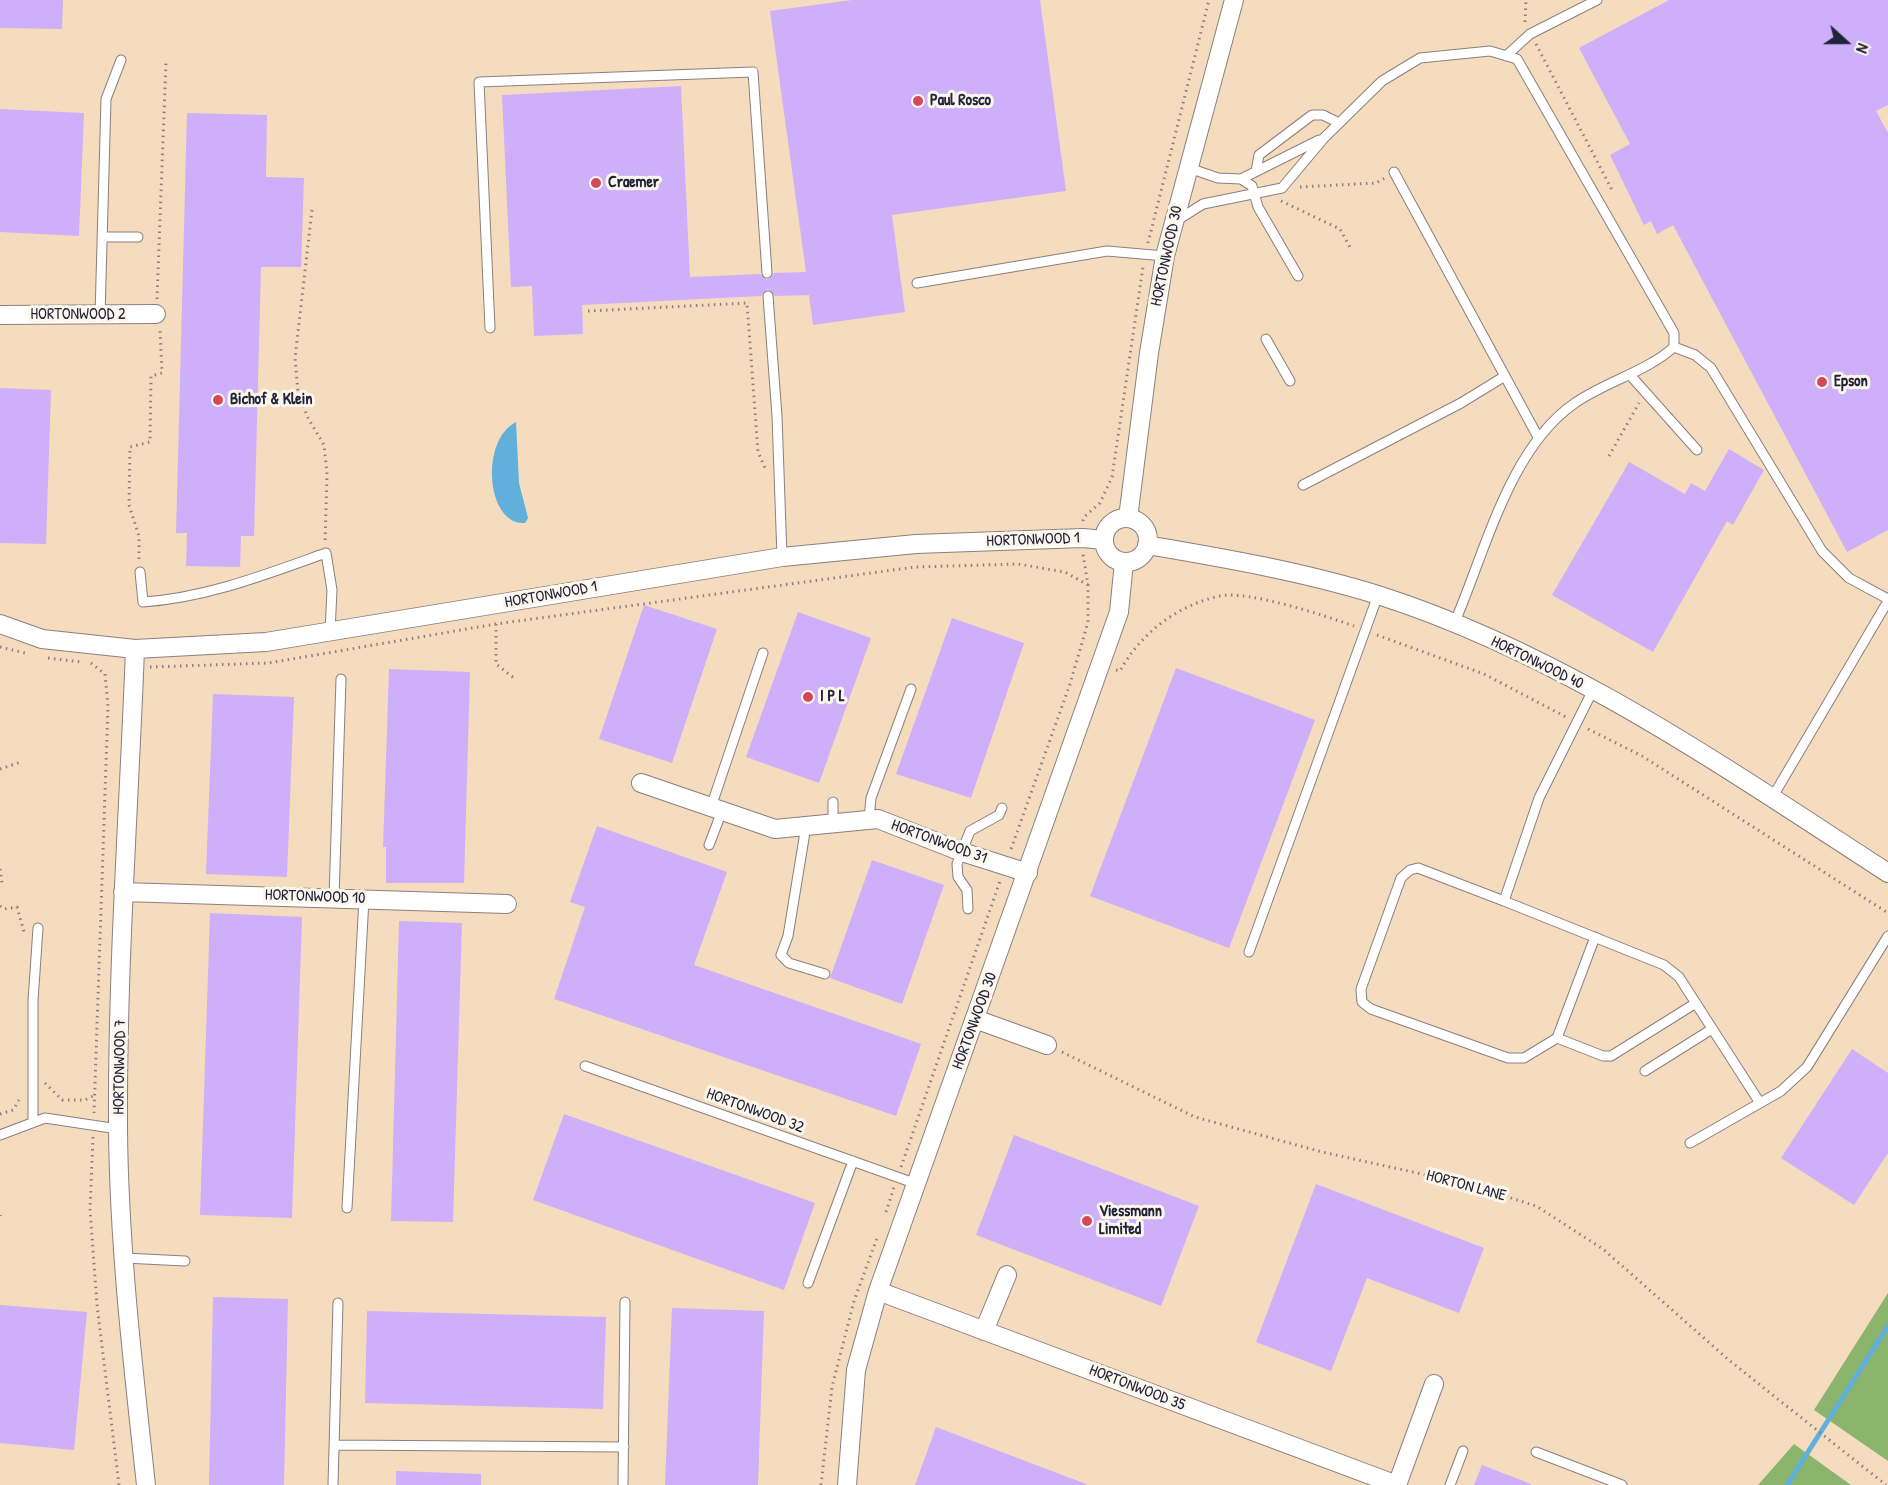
<!DOCTYPE html>
<html>
<head>
<meta charset="utf-8">
<style>
  body { margin:0 }
  #map { position:relative; width:1888px; height:1485px; overflow:hidden; background:#f5dcbf; font-family:"Patrick Hand",sans-serif }
  canvas { display:block }
  .north { position:absolute; left:1816px; top:12px; width:60px; height:60px; -webkit-text-stroke:4px #fbf7ec; paint-order:stroke; rotate:111deg; font-size:16px; font-weight:700; line-height:24px; text-align:center; color:#22223b }
  .north::after { content:''; display:block; margin:auto; width:21px; height:27px; background:#22223b; clip-path:polygon(50% 0,100% 100%,50% 72%,0 100%) }
</style>
</head>
<body>
<div id="map">
<canvas width="1888" height="1485"></canvas>
<div class="north">N</div>
</div>
<script>
const ctx = document.querySelector('canvas').getContext('2d');
ctx.lineJoin = 'round';
function fillPath(path, color) { ctx.fillStyle = color; ctx.fill(path, 'evenodd'); }
function strokePath(path, color, width, dash) { ctx.strokeStyle = color; ctx.lineWidth = width; ctx.lineCap = dash ? 'butt' : 'round'; ctx.setLineDash(dash || []); ctx.stroke(path); }
function write(font, color, halo, rows, align = 'center') {
  ctx.font = font + ' "Patrick Hand",sans-serif'; ctx.lineWidth = 6; ctx.setLineDash([]); ctx.textBaseline = 'middle'; ctx.strokeStyle = halo; ctx.fillStyle = color; for (const [text, x, y, turn = 0] of rows) {
    ctx.save(); ctx.translate(x, y); ctx.rotate((+turn || 0) * Math.PI / 180); ctx.textAlign = isNaN(turn) ? turn : align; if (halo) ctx.strokeText(text, 0, 0); ctx.fillText(text, 0, 0); ctx.restore();
  }
}
const forest = new Path2D(`
  M1888,1293V1461L1814,1410Z
  M1794,1444L1851,1485H1758Z`);
const water = new Path2D(`
  M516,422L519,483L528,518L525,523C487,526 479,441 516,422Z`);
const stream = new Path2D(`
  M1787,1485L1888,1326`);
const building = new Path2D(`
  M0,0H63L62,29L0,28Z
  M852,0H1040L1066,191L892,215L905,312L813,325L809,295L775,296L768,289L761,296L582,305L583,334L534,336L532,286L511,287L502,95L681,86L690,277L760,274L767,280L774,273L806,272L770,11Z
  M1669,0H1888V105L1876,111L1888,133V530L1847,552L1673,225L1657,234L1651,221L1644,225L1610,155L1630,144L1579,48Z
  M0,109L84,113L79,236L0,232Z
  M187,113L267,115L266,177L304,178L301,267H261L254,536H241L240,567L186,566L187,533H176Z
  M0,388L51,390L46,544L0,543Z
  M1729,449L1764,470L1733,525L1727,521L1653,652L1552,595L1629,462L1685,494L1691,483L1705,491Z
  M644,605L717,629L672,763L599,739Z
  M798,612L871,638L819,783L746,757Z
  M952,618L1024,643L971,798L896,774Z
  M1176,668L1315,720L1229,948L1090,896Z
  M389,669L470,672L464,883H386V847H383Z
  M213,694L294,697L287,877L206,874Z
  M597,826L727,872L694,965L921,1044L896,1116L554,999L585,907L570,902Z
  M872,860L944,885L902,1004L830,978Z
  M210,913L302,917L292,1218L200,1215Z
  M399,921L462,923L453,1222L391,1221Z
  M1852,1049L1888,1073V1153L1854,1205L1781,1158Z
  M564,1114L815,1203L784,1290L533,1200Z
  M1014,1135L1199,1206L1161,1306L976,1235Z
  M1316,1184L1484,1248L1459,1313L1367,1278L1331,1371L1256,1342Z
  M213,1297L288,1299L284,1485H209Z
  M0,1305L87,1312L74,1450L0,1443Z
  M672,1308L764,1311L758,1485H665Z
  M367,1311L606,1317L603,1409L365,1403Z
  M936,1427L1086,1484V1485H915Z
  M1482,1465L1531,1484V1485H1474Z
  M396,1471L481,1474V1485H396Z`);
const path = new Path2D(`
  M1525,22L1526,0
  M1536,44L1612,190
  M1300,187L1376,183L1385,178
  M1281,201L1340,229L1351,249
  M312,210L295,358L298,392L308,418L324,445L327,474L325,543
  M1148,243L1209,0
  M157,299L166,61
  M588,311L747,303L758,452L765,468
  M1609,456L1639,403
  M1083,521L1084,517L1100,503L1112,477L1143,267
  M139,559V536L129,505L130,447L150,442L151,376L162,373L160,329
  M496,624V664L514,678
  M1377,635L1484,674L1566,717
  M0,647L25,653
  M48,658L81,662
  M91,663L105,674L108,706L94,1113
  M150,667L269,663L496,624L915,567L1018,564L1065,572L1088,585
  M1116,670L1120,671C1140,634 1177,605 1220,596C1248,590 1326,616 1354,626
  M1588,729L1642,756L1888,913
  M0,769L21,762
  M1011,849L1070,684L1088,622V585L1083,554
  M0,869L2,883L0,884
  M0,906L4,909L17,907L24,932
  M1062,1052L1195,1117L1322,1152L1467,1184L1536,1206L1603,1249L1730,1361L1886,1485
  M45,1083L62,1100H85L95,1095
  M0,1114L13,1110L19,1100
  M93,1137L90,1209L97,1305L119,1485
  M901,1167L1000,881
  M886,1212L894,1187
  M0,1215V1216
  M821,1485L832,1387L854,1301L877,1238`);
const lane = new Path2D(`
  M1506,56L1530,34L1597,0
  M1189,168L1218,178L1241,179L1319,140
  M1256,171L1259,155L1312,115H1323L1339,123
  M1394,172L1538,437
  M1241,179L1252,186L1258,207L1298,276
  M1176,221L1203,204L1282,188L1324,138L1382,81L1420,58L1490,51L1517,59L1674,333V347C1646,372 1607,381 1575,403C1509,448 1485,553 1454,624
  M102,237H138
  M917,283L1107,251L1165,256
  M768,296L777,416L782,557
  M100,316L106,99L121,60
  M490,328L479,82L753,72L767,273
  M1266,339L1290,381
  M1674,347L1695,355L1711,368L1822,551L1849,578L1888,599
  M1630,375L1697,450
  M1303,485L1461,403L1505,376
  M140,572L143,602C206,598 267,574 326,553L332,590L330,632
  M1772,798L1888,601
  M833,802V822
  M711,807L763,653
  M869,819L871,798L911,689
  M806,826L788,936L781,955L789,963L825,974
  M709,845L722,811
  M334,898L341,679
  M1504,901L1664,965L1679,977L1760,1103L1781,1091L1807,1067L1888,936
  M968,909L967,890L958,877L957,864L970,831L999,815L1002,808
  M1595,937L1557,1038L1603,1056H1611L1696,1003
  M1249,952L1378,595
  M1557,1038L1524,1058H1508L1371,1009L1362,1002L1361,989L1401,878L1410,870L1418,868L1504,901L1539,798L1593,690
  M585,1066L914,1183
  M1645,1071L1712,1029
  M33,1122V1001L38,928
  M0,1135L45,1118L118,1129
  M1690,1143L1760,1103
  M347,1208L364,899
  M124,1258L185,1261
  M808,1283L853,1161
  M334,1445L624,1447
  M1536,1452L1622,1485
  M333,1485L338,1303
  M623,1485L625,1302
  M1450,1485L1463,1451`);
const street = new Path2D(`
  M0,315L156,314
  M1128,518L1149,353L1165,256L1234,0
  M1104 540a22 22 0 1 1 44 0a22 22 0 1 1-44 0Z
  M1147,545C1224,558 1304,572 1378,595C1563,654 1727,769 1888,873
  M0,624L42,639L135,649L266,642L782,557L916,544L1083,538L1104,540
  M135,649C129,809 117,968 118,1128C119,1248 133,1366 146,1485
  M641,783L775,829L878,819L962,852L1028,873
  M123,892L507,904
  M975,1019L1047,1045
  M878,1291L1397,1485
  M984,1331L1007,1275
  M847,1485L856,1370L878,1291L1119,612L1124,562
  M1397,1485L1434,1384`);
const markers = [
  [918,101,6,"#d1495b"],
  [596,183,6,"#d1495b"],
  [1822,382,6,"#d1495b"],
  [218,400,6,"#d1495b"],
  [808,697,6,"#d1495b"],
  [1087,1221,6,"#d1495b"]
];
const poiNames = [
  ["Paul Rosco",930,101],
  ["Craemer",608,183],
  ["Epson",1834,382],
  ["Bichof & Klein",230,400],
  ["I P L",820,697],
  ["Viessmann",1099,1212],
  ["Limited",1099,1230]
];
const streetNames = [
  ["HORTONWOOD 30",1167,256,-78],
  ["HORTONWOOD 2",78,315],
  ["HORTONWOOD 1",1033,540,-2],
  ["HORTONWOOD 1",551,595,-10],
  ["HORTONWOOD 40",1537,663,26],
  ["HORTONWOOD 31",939,842,20],
  ["HORTONWOOD 10",315,897,2],
  ["HORTONWOOD 30",975,1021,-70],
  ["HORTONWOOD 7",120,1067,-89],
  ["HORTONWOOD 32",755,1111,20],
  ["HORTON LANE",1466,1186,15],
  ["HORTONWOOD 35",1137,1388,21]
];
fillPath(forest, '#8bb56c');
fillPath(water, '#61afdb');
strokePath(stream, '#61afdb', 5);
fillPath(building, '#cdb0f9');
strokePath(lane, '#8c7f7d', 11);
strokePath(street, '#8c7f7d', 20);
strokePath(path, '#8c7f7d', 3, [1.5, 4.5]);
strokePath(lane, '#fff', 9);
strokePath(street, '#fff', 18);
for (const [x, y, r, color] of markers) { const dot = new Path2D(); dot.arc(x, y, r, 0, 2 * Math.PI); ctx.fillStyle = color; ctx.fill(dot); strokePath(dot, '#fbf7ec', 2); }
write('bold 16px', '#22223b', '#fbf7ec', poiNames, 'left');
write('16px', '#22223b', '#fbf7ec', streetNames);
</script>
</body>
</html>
